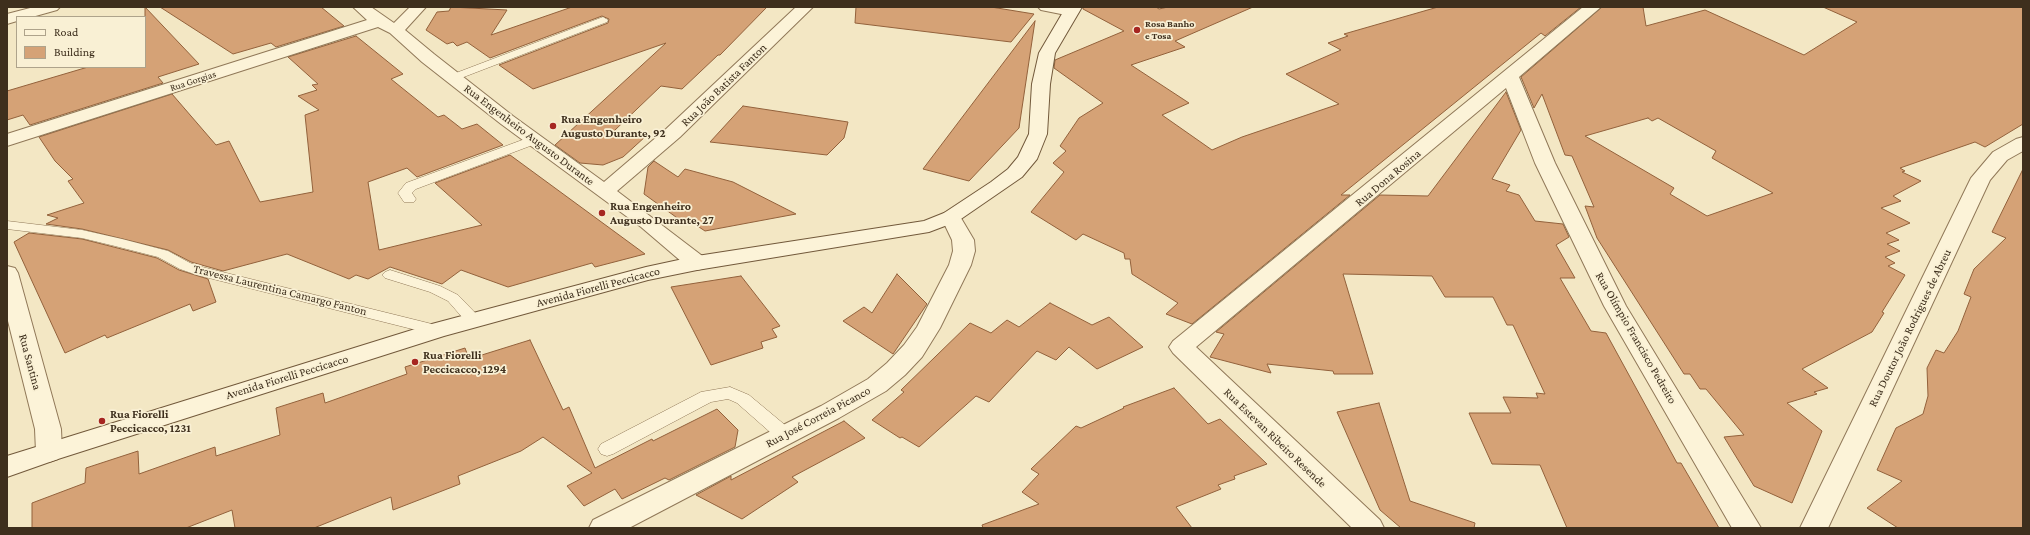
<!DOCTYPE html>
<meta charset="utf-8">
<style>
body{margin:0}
#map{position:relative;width:2030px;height:535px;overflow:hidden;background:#f3e7c4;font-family:"Crimson Pro",serif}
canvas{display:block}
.frame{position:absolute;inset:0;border:8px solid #3e2f1d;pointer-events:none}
.legend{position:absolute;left:16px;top:16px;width:130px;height:52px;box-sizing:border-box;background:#f9f0d4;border:1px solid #aea38b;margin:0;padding:5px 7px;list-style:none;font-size:12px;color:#3e2f1d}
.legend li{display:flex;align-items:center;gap:8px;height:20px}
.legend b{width:20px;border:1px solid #aea38b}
</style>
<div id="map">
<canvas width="2030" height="535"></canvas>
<div class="frame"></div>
<ul class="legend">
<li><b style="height:5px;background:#fcf3d8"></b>Road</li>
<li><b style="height:11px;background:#d5a276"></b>Building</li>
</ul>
</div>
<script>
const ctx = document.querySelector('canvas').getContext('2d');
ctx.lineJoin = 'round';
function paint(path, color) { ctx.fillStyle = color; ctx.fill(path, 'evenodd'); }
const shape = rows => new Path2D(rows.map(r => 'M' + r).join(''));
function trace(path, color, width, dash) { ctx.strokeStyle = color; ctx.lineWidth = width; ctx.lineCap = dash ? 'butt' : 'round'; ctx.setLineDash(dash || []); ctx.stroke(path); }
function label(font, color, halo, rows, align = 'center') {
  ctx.font = font + ' "Crimson Pro",serif'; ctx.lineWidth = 3.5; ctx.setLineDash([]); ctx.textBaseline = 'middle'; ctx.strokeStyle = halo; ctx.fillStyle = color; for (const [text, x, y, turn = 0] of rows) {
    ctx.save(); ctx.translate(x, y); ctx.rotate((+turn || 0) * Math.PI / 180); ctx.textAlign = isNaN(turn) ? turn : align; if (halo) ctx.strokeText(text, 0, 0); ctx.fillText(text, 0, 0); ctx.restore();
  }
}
const building = shape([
 [145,7,199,64,158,77,163,83,30,125,23,115,7,120,7,91,88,67,145,67,145,7],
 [160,7,321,7,344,26,276,47,271,43,233,54,160,7],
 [451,7,507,10,491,35,572,7,767,7,720,55,718,55,682,89,661,86,614,131,646,136,623,157,603,165,580,163,555,145,666,43,533,89,499,65,608,23,609,19,602,16,490,58,467,42,457,46,453,42,447,44,426,30,437,12,449,11,451,7],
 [856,7,991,7,1034,14,1011,42,855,23,856,7],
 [1083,7,1156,7,1159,9,1168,7,1253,7,1175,41,1185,47,1131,65,1189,103,1162,115,1212,150,1242,137,1339,104,1286,74,1341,50,1328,43,1348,36,1344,34,1438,7,1581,7,1545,36,1541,33,1341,195,1350,195,1192,324,1166,314,1178,303,1132,274,1130,259,1125,259,1124,253,1083,234,1076,240,1031,212,1064,172,1053,163,1066,151,1060,146,1079,118,1103,103,1054,68,1055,60,1124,31,1083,9,1083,7],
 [1602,7,1643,7,1646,26,1705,10,1804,55,1857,22,1823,7,2023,7,2023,124,1985,147,1975,142,1900,168,1905,171,1902,172,1921,181,1893,196,1901,201,1881,208,1910,223,1886,233,1899,240,1887,244,1900,251,1885,257,1895,263,1888,266,1905,275,1882,312,1884,313,1872,332,1802,369,1828,388,1814,392,1817,394,1787,403,1822,431,1792,503,1754,486,1724,437,1744,435,1706,389,1700,389,1690,374,1684,374,1597,238,1585,206,1594,207,1572,156,1565,155,1542,94,1534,108,1521,77,1602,7],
 [1648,118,1652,121,1658,118,1716,151,1712,158,1773,193,1707,216,1670,194,1674,188,1585,136,1648,118],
 [1035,21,1019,128,969,181,923,169,1035,21],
 [356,36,403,74,391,79,438,117,444,115,462,129,477,124,503,145,417,177,407,168,368,182,379,250,482,225,435,183,510,155,645,254,595,267,592,263,508,287,461,270,442,284,390,267,368,279,356,275,349,279,287,254,223,271,191,262,168,250,82,229,46,224,58,218,47,215,84,203,68,181,73,179,55,161,39,137,172,94,216,145,229,141,260,202,313,192,305,115,319,110,298,96,317,90,312,85,318,84,288,57,356,36],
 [1506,92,1521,130,1492,179,1510,185,1506,191,1519,195,1535,221,1563,224,1569,237,1556,245,1575,278,1560,278,1591,331,1606,333,1677,463,1681,463,1719,528,1567,528,1540,465,1492,464,1469,413,1511,413,1503,397,1538,398,1536,393,1545,394,1513,325,1507,325,1493,297,1445,297,1432,276,1343,274,1373,374,1334,374,1333,371,1267,364,1271,373,1210,357,1224,334,1216,332,1380,195,1428,196,1506,92],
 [743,106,848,122,844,138,827,155,710,142,743,106],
 [654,161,678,177,685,169,733,182,796,214,705,231,690,221,687,225,644,194,648,167,654,161],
 [2023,169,2023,528,1898,528,1867,508,1902,481,1877,470,1896,428,1923,414,1928,396,1927,368,1936,350,1944,353,1958,331,1971,297,1964,294,1974,269,2006,238,1992,232,2023,169],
 [29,233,82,239,157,258,179,270,208,279,216,302,193,311,190,304,107,338,105,335,65,353,14,242,29,233],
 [897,274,927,304,893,354,843,321,864,307,872,313,897,274],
 [741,276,780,326,772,329,777,337,761,342,763,348,711,365,671,287,741,276],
 [1050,303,1092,325,1109,317,1143,347,1097,369,1069,347,1056,360,1037,351,989,402,976,396,919,447,902,437,900,438,872,420,904,392,901,390,970,323,991,333,1007,320,1019,327,1050,303],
 [530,340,563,410,569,407,595,468,652,439,653,441,717,409,738,430,735,447,669,480,665,478,622,499,615,489,584,506,567,486,592,473,543,437,521,451,458,476,460,484,393,510,391,497,314,528,235,528,232,510,186,528,32,528,32,503,85,483,86,468,138,451,139,474,215,447,216,456,280,435,276,408,323,393,325,403,407,374,405,367,465,348,469,359,530,340],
 [1174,388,1208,424,1220,419,1267,464,1234,476,1235,479,1218,485,1221,489,1176,507,1192,528,983,528,982,525,1039,504,1022,492,1039,474,1031,469,1076,426,1081,428,1124,408,1123,407,1174,388],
 [1379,403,1410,501,1475,523,1474,528,1401,528,1380,510,1337,412,1379,403],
 [844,421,865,438,792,477,798,482,742,519,696,495,731,476,731,480,844,421]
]);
paint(building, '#d5a276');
trace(building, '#92613b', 1);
const service = shape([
 [603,17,608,20,607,22,456,80,448,80,446,78,448,76,603,17],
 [533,136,538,137,539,140,538,143,416,189,412,193,416,199,414,202,404,202,398,193,406,183,533,136],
 [7,221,82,230,122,239,168,251,190,263,202,267,436,325,442,326,444,330,442,334,436,335,197,275,180,269,158,257,115,246,82,238,7,229,7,221],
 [390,270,440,286,458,295,482,320,480,324,474,325,468,324,448,301,430,292,385,278,382,275,385,272,390,270],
 [730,387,749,395,791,430,794,435,791,440,785,442,779,440,737,403,728,399,711,402,613,454,607,456,601,454,598,449,601,444,701,392,730,387]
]);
const minor = shape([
 [34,7,60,7,57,10,32,17,17,17,17,21,7,24,7,14,34,7],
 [353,7,371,7,394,23,410,7,426,7,405,30,434,54,513,116,604,182,666,129,796,7,813,7,680,137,617,191,705,258,708,263,705,268,697,270,689,268,641,227,501,124,422,62,390,33,378,27,7,146,7,134,367,20,353,7],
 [1038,7,1074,7,1079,11,1077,14,1071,16,1041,10,1038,7],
 [1583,7,1601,7,1519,77,1555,163,1626,306,1761,528,1732,528,1604,306,1535,163,1506,88,1196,347,1380,520,1384,528,1352,528,1173,353,1169,347,1173,341,1583,7],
 [2023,137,2023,151,2007,160,1990,180,1828,528,1800,528,1971,178,1993,152,2016,139,2023,137],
 [951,211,958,213,974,240,975,251,971,265,940,328,922,357,905,375,886,391,839,418,629,528,589,528,593,520,821,406,868,379,887,363,904,345,917,327,949,265,953,251,952,240,941,217,944,213,951,211],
 [7,266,15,268,18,273,61,429,62,452,58,459,49,462,40,459,36,452,35,429,7,317,7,266]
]);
const secondary = shape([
 [1066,7,1082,7,1055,53,1050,84,1047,134,1037,159,1022,177,958,221,929,232,697,270,648,280,444,336,58,459,7,477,7,456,428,325,646,267,697,256,924,221,944,213,991,182,1008,169,1018,157,1029,134,1032,84,1039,53,1066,7]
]);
trace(service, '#907858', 1);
trace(minor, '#907858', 2);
trace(secondary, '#72593b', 2);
paint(service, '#fcf3d8');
paint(minor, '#fcf3d8');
paint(secondary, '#fcf3d8');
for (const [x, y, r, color] of [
 [1137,30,4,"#a62621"],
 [553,126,4,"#a62621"],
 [602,213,4,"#a62621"],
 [415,362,4,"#a62621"],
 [102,421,4,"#a62621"]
]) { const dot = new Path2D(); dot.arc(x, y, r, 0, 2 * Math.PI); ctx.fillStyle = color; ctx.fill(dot); trace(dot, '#f9f0d4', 1.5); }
label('bold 10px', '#3e2f1d', '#f9f0d4', [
 ["Rosa Banho",1145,24],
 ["e Tosa",1145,36]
], 'left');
label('10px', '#3e2f1d', '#f9f0d4', [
 ["Rua Gorgias",193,81,-18]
]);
label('12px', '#3e2f1d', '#f9f0d4', [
 ["Rua João Batista Fanton",724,85,-44],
 ["Rua Engenheiro Augusto Durante",529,135,37],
 ["Rua Dona Rosina",1388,178,-40],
 ["Avenida Fiorelli Peccicacco",598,287,-15],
 ["Travessa Laurentina Camargo Fanton",280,290,14],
 ["Rua Doutor João Rodrigues de Abreu",1910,328,-64],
 ["Rua Olímpio Francisco Pedreiro",1636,338,60],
 ["Rua Santina",30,362,75],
 ["Avenida Fiorelli Peccicacco",287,377,-17],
 ["Rua José Correia Picanco",818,417,-28],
 ["Rua Estevan Ribeiro Resende",1275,438,44]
]);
label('bold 12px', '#3e2f1d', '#f9f0d4', [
 ["Rua Engenheiro",561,119],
 ["Augusto Durante, 92",561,133],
 ["Rua Engenheiro",610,206],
 ["Augusto Durante, 27",610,220],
 ["Rua Fiorelli",423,355],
 ["Peccicacco, 1294",423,369],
 ["Rua Fiorelli",110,414],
 ["Peccicacco, 1231",110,428]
], 'left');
</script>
